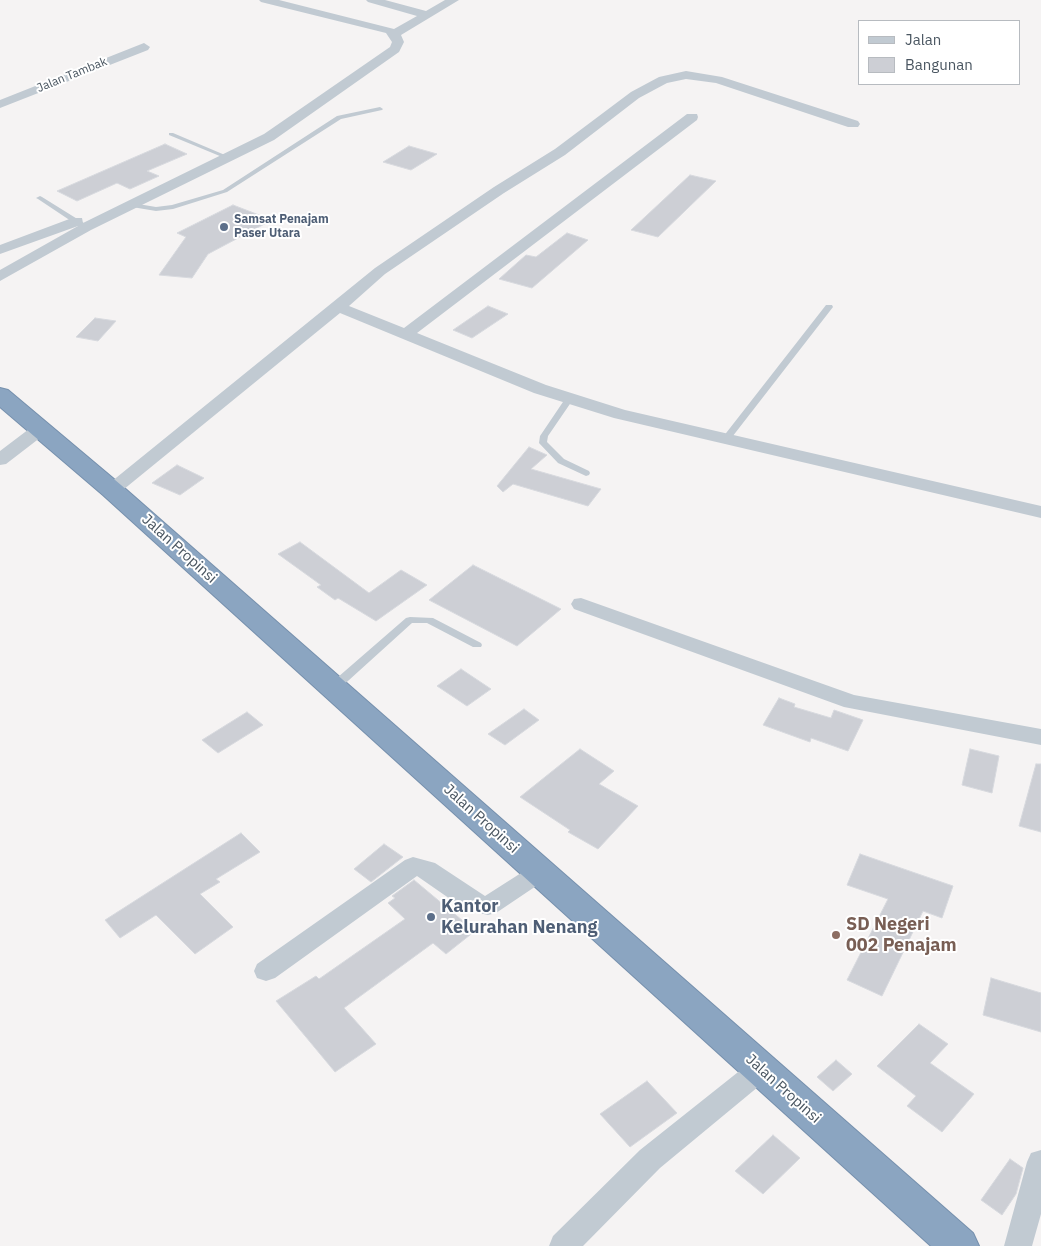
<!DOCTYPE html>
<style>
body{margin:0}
#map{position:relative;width:1041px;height:1246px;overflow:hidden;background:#f5f3f3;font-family:"IBM Plex Sans",sans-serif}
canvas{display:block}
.legend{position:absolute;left:858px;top:20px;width:162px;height:65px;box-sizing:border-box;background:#fff;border:1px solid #b7bbc0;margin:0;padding:6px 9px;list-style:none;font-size:15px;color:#4a5661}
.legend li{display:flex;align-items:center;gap:10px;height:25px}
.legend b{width:25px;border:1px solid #b7bbc0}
</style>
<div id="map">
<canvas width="1041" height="1246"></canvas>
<ul class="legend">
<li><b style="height:6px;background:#c1cad2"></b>Jalan</li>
<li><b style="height:14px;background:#cdcfd5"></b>Bangunan</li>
</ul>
</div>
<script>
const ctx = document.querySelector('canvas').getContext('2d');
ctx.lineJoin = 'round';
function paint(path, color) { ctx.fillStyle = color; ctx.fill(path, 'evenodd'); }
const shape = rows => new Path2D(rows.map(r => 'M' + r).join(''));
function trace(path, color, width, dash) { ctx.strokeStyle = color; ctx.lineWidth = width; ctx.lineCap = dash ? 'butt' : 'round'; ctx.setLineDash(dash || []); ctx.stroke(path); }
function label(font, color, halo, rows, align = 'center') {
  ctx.font = font + ' "IBM Plex Sans",sans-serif'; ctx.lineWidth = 4; ctx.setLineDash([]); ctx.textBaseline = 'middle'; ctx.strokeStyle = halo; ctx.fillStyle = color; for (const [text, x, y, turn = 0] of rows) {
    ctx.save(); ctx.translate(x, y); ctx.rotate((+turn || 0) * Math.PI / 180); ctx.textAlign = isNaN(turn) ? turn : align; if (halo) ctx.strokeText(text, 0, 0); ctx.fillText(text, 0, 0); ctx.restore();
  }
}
const building = shape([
 [165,144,187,154,147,171,159,176,130,189,117,183,77,201,57,191,165,144],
 [409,146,437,154,411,170,383,162,409,146],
 [690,175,716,181,658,237,631,230,690,175],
 [233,205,272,220,208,254,192,278,159,275,186,237,177,233,233,205],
 [567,233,588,240,532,288,499,279,526,255,536,257,567,233],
 [488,306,508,314,472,338,453,330,488,306],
 [95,318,116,321,98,341,76,337,95,318],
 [529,447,547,455,531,469,601,489,588,506,513,484,503,492,497,486,529,447],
 [177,465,204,478,180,495,152,483,177,465],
 [300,542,369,593,401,570,427,585,376,621,338,598,335,600,317,587,321,585,278,554,300,542],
 [473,565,561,609,517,646,429,600,473,565],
 [461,669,491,689,467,706,437,686,461,669],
 [779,698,795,704,794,707,831,718,834,710,863,720,848,751,811,738,810,742,763,725,779,698],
 [524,709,539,720,505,745,488,734,524,709],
 [247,712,263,725,218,753,202,740,247,712],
 [580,749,614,771,599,784,638,806,598,849,568,832,570,830,520,797,580,749],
 [970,749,999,756,992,793,962,785,970,749],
 [1036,764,1041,764,1041,832,1019,826,1036,764],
 [241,833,260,852,216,879,220,882,200,894,233,927,195,954,156,915,120,938,105,920,241,833],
 [384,844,403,857,371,882,354,869,384,844],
 [860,854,953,886,942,918,923,911,882,996,847,980,888,899,847,885,860,854],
 [414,880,475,931,446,954,433,943,344,1008,376,1044,335,1072,276,1001,316,976,319,979,405,919,388,903,395,898,392,896,414,880],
 [991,978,1041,993,1041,1032,983,1015,991,978],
 [919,1024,948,1044,930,1063,974,1094,942,1132,907,1106,916,1096,877,1066,919,1024],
 [836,1060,852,1074,833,1091,817,1077,836,1060],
 [647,1081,677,1113,630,1147,600,1114,647,1081],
 [773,1135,800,1158,763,1194,735,1171,773,1135],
 [1010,1159,1023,1168,1016,1194,1002,1215,981,1200,1010,1159]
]);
paint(building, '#cdcfd5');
trace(building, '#d7d9de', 1);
const highway = shape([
 [0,388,8,390,121,485,973,1233,979,1246,931,1246,103,495,0,407,0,388]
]);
trace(highway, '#7690ad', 2);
paint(shape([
 [380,107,383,109,382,110,341,119,227,192,173,209,156,211,132,207,128,205,132,203,156,207,172,205,223,190,337,116,380,107],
 [169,133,173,133,232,158,227,159,169,135,169,133],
 [40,196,42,197,87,225,80,227,38,199,36,198,40,196],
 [826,305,832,305,833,307,729,441,723,441,722,439,723,437,826,305],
 [570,395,574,398,548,436,547,442,564,459,589,471,590,473,589,475,586,476,558,463,539,443,540,436,567,396,570,395],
 [410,617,433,618,481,643,482,645,481,647,473,647,427,623,412,623,338,690,330,690,329,687,330,684,406,618,410,617]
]), '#c1cad2');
paint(shape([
 [259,0,279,0,394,29,417,16,368,2,366,0,385,0,426,11,445,0,459,0,401,35,404,42,399,52,274,140,91,230,0,281,0,270,78,226,0,254,0,245,72,218,82,218,83,223,264,134,390,47,392,42,386,33,261,2,259,0],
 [144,43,150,47,148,50,0,108,0,100,144,43],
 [686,71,722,77,858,121,860,124,858,127,848,127,716,83,686,79,667,83,639,98,565,155,504,193,385,274,349,306,404,328,687,114,697,114,698,117,697,120,417,333,546,385,625,410,1041,506,1041,518,614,418,534,393,340,313,118,494,106,494,103,490,106,486,375,268,494,187,555,149,631,92,659,77,686,71],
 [39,425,45,426,48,430,45,434,6,464,0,465,0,451,33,426,39,425],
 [581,598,854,695,1041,729,1041,745,844,707,574,609,571,604,574,599,581,598],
 [413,857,435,863,485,896,532,866,540,863,548,866,552,872,548,878,496,913,488,915,466,910,417,876,275,978,266,981,257,978,254,971,257,964,405,860,413,857],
 [761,1058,770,1061,774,1069,770,1077,660,1168,583,1246,549,1246,553,1236,640,1150,752,1061,761,1058],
 [1041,1150,1041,1214,1032,1246,1004,1246,1027,1162,1031,1153,1041,1150]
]), '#c1cad2');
paint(highway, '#8ba5c1');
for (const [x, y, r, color] of [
 [224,227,5,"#5c6f8a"],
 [431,917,5,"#5c6f8a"],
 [836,935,5,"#8d6e63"]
]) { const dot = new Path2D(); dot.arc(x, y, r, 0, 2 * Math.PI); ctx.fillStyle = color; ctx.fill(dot); trace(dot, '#fff', 2); }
label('12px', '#4a5661', '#fff', [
 ["Jalan Tambak",72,75,-22]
]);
label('bold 12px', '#4e5e75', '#fff', [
 ["Samsat Penajam",234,220],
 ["Paser Utara",234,234]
], 'left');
label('15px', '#4a5661', '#fff', [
 ["Jalan Propinsi",179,549,42],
 ["Jalan Propinsi",481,819,42],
 ["Jalan Propinsi",783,1089,42]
]);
label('bold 18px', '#4e5e75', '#fff', [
 ["Kantor",441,907],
 ["Kelurahan Nenang",441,928]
], 'left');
label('bold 18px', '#785e54', '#fff', [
 ["SD Negeri",846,925],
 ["002 Penajam",846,946]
], 'left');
</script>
